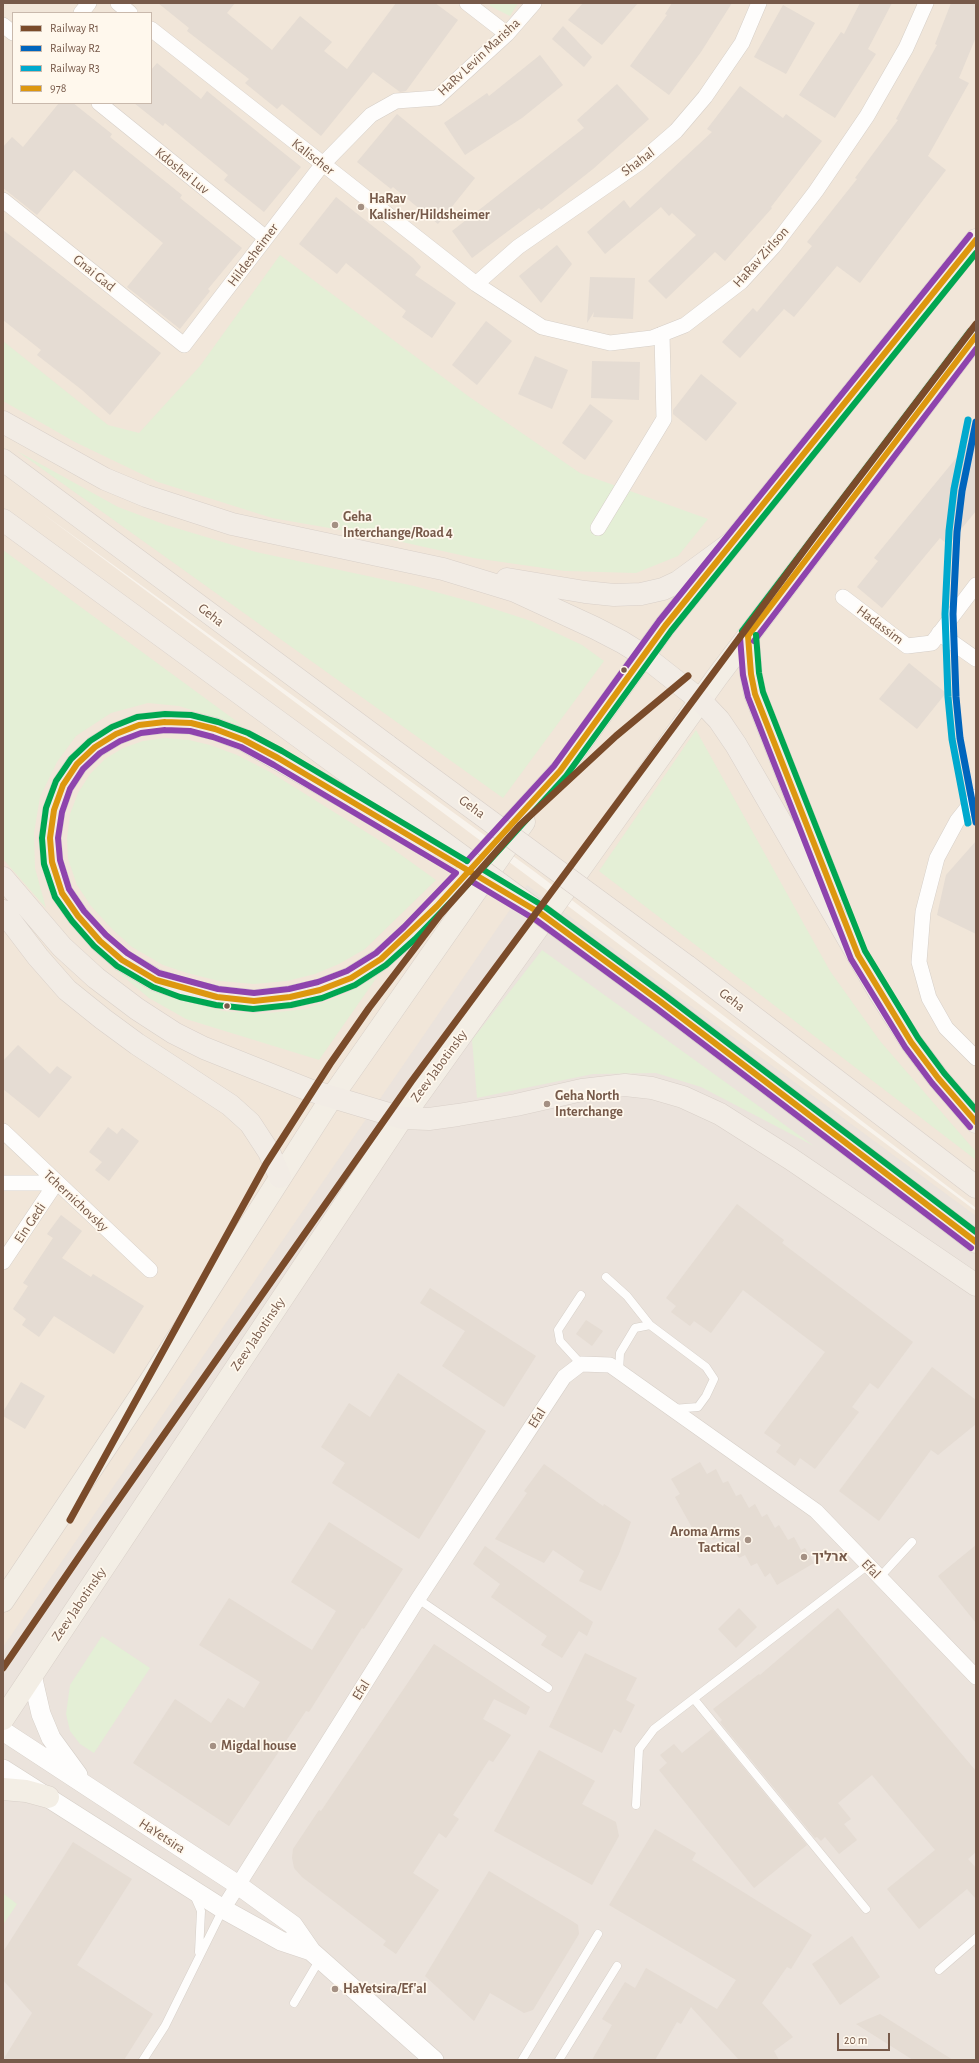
<!DOCTYPE html>
<meta charset="utf-8">
<style>
body{margin:0}
#map{position:relative;width:979px;height:2063px;overflow:hidden;background:#f8f3ec;font-family:"Alegreya Sans",sans-serif}
canvas{display:block}
.frame{position:absolute;inset:0;border:4px solid #775a4a;pointer-events:none}
.legend{position:absolute;left:12px;top:12px;width:140px;height:92px;box-sizing:border-box;background:#fff8ed;border:1px solid #c9b9ac;margin:0;padding:5px 7px;list-style:none;font-size:12px;color:#775a4a}
.legend li{display:flex;align-items:center;gap:8px;height:20px}
.legend b{width:20px;border:1px solid #c9b9ac}
.scale{position:absolute;left:837px;top:2033px;width:53px;height:18px;box-sizing:border-box;border:2px solid #775a4a;border-top:0;padding-left:5px;font-size:12px;line-height:14px;white-space:nowrap;color:#775a4a;-webkit-text-stroke:3px #fff8ed;paint-order:stroke}
</style>
<div id="map">
<canvas width="979" height="2063"></canvas>
<div class="frame"></div>
<ul class="legend">
<li><b style="height:5px;background:#7a4b2a"></b>Railway R1</li>
<li><b style="height:5px;background:#0065bd"></b>Railway R2</li>
<li><b style="height:5px;background:#00a9ce"></b>Railway R3</li>
<li><b style="height:5px;background:#dd970f"></b>978</li>
</ul>
<div class="scale">20 m</div>
</div>
<script>
const ctx = document.querySelector('canvas').getContext('2d');
ctx.lineJoin = 'round';
function paint(path, color) { ctx.fillStyle = color; ctx.fill(path, 'evenodd'); }
const shape = rows => new Path2D(rows.map(r => 'M' + r).join(''));
function trace(path, color, width, dash) { ctx.strokeStyle = color; ctx.lineWidth = width; ctx.lineCap = dash ? 'butt' : 'round'; ctx.setLineDash(dash || []); ctx.stroke(path); }
function label(font, color, halo, rows, align = 'center') {
  ctx.font = font + ' "Alegreya Sans",Heebo,sans-serif'; ctx.lineWidth = 3.5; ctx.setLineDash([]); ctx.textBaseline = 'middle'; ctx.strokeStyle = halo; ctx.fillStyle = color; for (const [text, x, y, turn = 0] of rows) {
    ctx.save(); ctx.translate(x, y); ctx.rotate((+turn || 0) * Math.PI / 180); ctx.textAlign = isNaN(turn) ? turn : align; if (halo) ctx.strokeText(text, 0, 0); ctx.fillText(text, 0, 0); ctx.restore();
  }
}
paint(shape([
 [3,3,976,3,976,1208,535,872,42,513,976,1211,976,2060,3,2060],
 [13,13,151,13,151,103,13,103]
]), '#f1e6d9');
paint(shape([
 [527,885,976,1216,976,2060,3,2060,3,1647]
]), '#ebe3dc');
paint(shape([
 [490,3,518,3,510,16,490,6],
 [280,255,468,396,580,473,708,519,678,556,636,573,565,571,474,558,375,536,272,518,158,482,75,442,3,401,3,341,108,425,139,433,200,366],
 [17,451,118,507,166,525,256,552,414,586,476,603,531,621,582,645,604,661,503,798],
 [3,550,243,726,179,706,148,703,111,713,76,736,57,762,40,797,34,833,35,868,46,908,3,859],
 [696,730,830,971,880,1041,976,1152,976,1160,599,871],
 [165,738,189,740,210,745,237,755,270,772,390,847,436,880,365,949,339,964,315,974,287,981,254,984,219,981,187,973,163,965,132,947,112,929,91,906,77,885,68,859,67,838,70,814,78,793,90,774,105,759,123,748,143,741],
 [542,950,814,1146,701,1087,656,1073,593,1074,477,1098,472,1040],
 [384,967,319,1060,186,1019,149,998,113,968,177,998,223,1011,259,1014,306,1009,346,994],
 [102,1636,150,1668,94,1753,80,1744,70,1731,66,1714,70,1685],
 [4,1894,17,1904,3,1925,3,1895]
]), '#e4efd6');
paint(shape([
 [158,3,235,3,227,13,272,50,300,16,332,42,324,51,347,69,396,3,435,3,458,20,406,91,400,92,373,72,321,136,282,104,277,109,245,83,249,79,187,31,189,28],
 [583,3,638,3,602,45,568,20],
 [672,3,732,3,701,52,669,95,630,66,667,15,665,14],
 [860,3,892,3,868,49,876,54,835,118,799,95,841,32,844,34],
 [951,3,976,3,976,37,959,78,969,83,928,156,946,170,860,283,837,266,794,317,784,309,740,358,722,342,753,308,757,312,812,246,807,242,857,179,855,178,898,120,896,119,937,45,935,44],
 [783,5,815,23,786,74,754,57],
 [563,26,592,57,584,67,552,39],
 [540,55,563,85,522,118,465,155,444,123,487,93,489,96],
 [157,63,201,99,207,91,301,167,264,212,224,180,228,175,165,123,163,126,134,103,151,103,151,70],
 [617,84,649,119,593,169,541,210,539,208,472,258,452,231,584,128,577,120],
 [740,86,783,118,786,114,822,141,771,207,772,208,725,261,715,252,666,299,648,281,696,235,672,213,669,216,661,207,605,254,587,232,624,200,630,208,712,132,707,129],
 [59,103,73,103,112,134,110,137,182,195,180,198,242,248,208,289,210,291,180,329,127,287,163,243,74,170,37,215,3,188,3,147,12,137,23,147],
 [397,114,475,178,438,224,393,187,391,189,357,162],
 [336,197,413,258,421,267,415,275,456,303,432,338,402,317,406,311,346,263,337,274,299,244],
 [3,230,161,353,110,415,82,390,37,355,41,350,3,320],
 [557,245,572,264,541,303,519,276],
 [590,277,635,278,633,319,593,317,594,312,587,323],
 [486,321,512,341,477,385,452,365],
 [535,356,568,370,552,409,518,394],
 [592,361,640,362,639,400,591,398],
 [701,374,737,403,706,441,673,414,673,410],
 [590,404,613,421,585,460,562,443],
 [976,434,976,511,948,545,940,538,882,608,857,587,878,561,874,558],
 [909,663,946,693,917,729,879,699],
 [976,841,976,934,937,915,946,875],
 [18,1045,50,1074,57,1066,72,1077,39,1118,3,1089,3,1061],
 [108,1127,117,1134,122,1128,139,1141,109,1181,95,1170,102,1162,89,1152],
 [737,1204,784,1240,782,1243,913,1342,878,1389,870,1383,852,1407,859,1412,815,1469,800,1458,795,1466,776,1452,781,1445,764,1433,825,1352,743,1290,711,1333,694,1321,690,1326,671,1312,676,1306,666,1298],
 [61,1215,82,1231,62,1258,91,1277,93,1274,144,1306,114,1354,54,1316,39,1337,22,1325,26,1319,13,1309,28,1286,23,1283,53,1238,47,1234],
 [430,1288,536,1356,504,1407,442,1366,465,1331,420,1303],
 [586,1320,603,1331,592,1346,576,1334],
 [932,1367,976,1400,976,1424,938,1455,931,1450,879,1521,839,1491],
 [398,1373,486,1431,419,1539,332,1483,345,1463,321,1447,349,1403,370,1417],
 [21,1382,45,1396,25,1429,3,1416,3,1412],
 [700,1462,707,1474,716,1469,723,1483,728,1481,736,1496,741,1494,749,1508,755,1504,762,1517,767,1514,775,1528,779,1525,788,1540,794,1537,801,1550,805,1548,814,1563,777,1585,770,1573,765,1577,757,1563,751,1566,745,1555,739,1558,732,1547,726,1550,718,1537,713,1540,706,1527,695,1533,675,1497,680,1494,671,1479],
 [544,1464,603,1506,604,1504,631,1522,619,1554,601,1591,579,1581,584,1571,553,1550,544,1563,495,1539,527,1493,524,1491],
 [329,1522,403,1569,364,1629,362,1628,309,1712,306,1711,229,1826,133,1763,175,1699,211,1723,228,1698,244,1708,260,1682,199,1645,229,1598,312,1650,336,1611,291,1582],
 [976,1545,976,1623,938,1576],
 [485,1546,593,1622,587,1636,579,1631,562,1658,541,1645,547,1636,491,1597,500,1584,473,1564],
 [739,1608,757,1627,736,1648,718,1629],
 [838,1608,976,1771,976,1852,968,1859,976,1868,976,1899,967,1889,919,1929,887,1889,935,1850,872,1775,838,1803,851,1819,844,1824,857,1840,839,1854,825,1837,821,1841,817,1837,815,1838,720,1722,722,1720,713,1709,759,1674,760,1675],
 [434,1644,530,1707,526,1715,494,1699,483,1719,511,1735,493,1762,489,1760,453,1815,459,1819,446,1838,439,1833,413,1873,439,1890,396,1954,383,1945,386,1941,302,1877,294,1868,292,1858,293,1849,319,1810,321,1811],
 [585,1653,637,1678,626,1700,635,1705,621,1733,614,1729,602,1753,549,1727],
 [712,1729,807,1845,754,1888,659,1770,667,1763,660,1755,674,1744,682,1753],
 [539,1750,595,1781,582,1804,616,1822,619,1836,592,1885,494,1831],
 [655,1829,696,1853,692,1860,812,1935,791,1969,787,1967,762,2003,793,2037,774,2051,779,2060,739,2060,691,2007,681,2024,677,2022,655,2060,592,2060,612,2025,602,2019,625,1982,635,1988,646,1968,717,2009,736,1980,609,1905],
 [73,1842,132,1879,77,1965,153,2014,124,2060,3,2060,32,2013,3,1980,3,1952],
 [489,1871,572,1921,578,1925,579,1934,533,2010,524,2013,490,1993,474,2021,425,1976],
 [852,1936,880,1977,840,2005,812,1964],
 [880,2014,953,2060,913,2060,856,2024]
]), '#e5dcd3');
const service = shape([
 [606,1277,627,1296,650,1325],
 [581,1364,560,1341,558,1330,581,1295],
 [619,1371,620,1353,635,1328,650,1325,706,1367,714,1379,706,1396,698,1407,673,1409],
 [880,1577,912,1542],
 [418,1599,548,1688],
 [694,1699,866,1909],
 [636,1805,639,1749,654,1729,868,1565],
 [194,1895,201,1911,199,1952],
 [939,1970,976,1938],
 [294,2003,320,1959],
 [143,2060,165,2026,223,1909],
 [522,2060,598,1934],
 [559,2060,617,1966]
]);
const minor = shape([
 [118,3,130,13],
 [467,3,507,34],
 [81,13,89,3],
 [3,25,13,33],
 [151,29,476,284,542,327,610,343,652,338,685,325,741,282,774,246,816,191,867,116,906,48,926,3],
 [99,103,266,238],
 [3,200,184,345,322,165,371,115,396,101,437,98,507,34,534,3],
 [476,284,518,247,639,163,676,131,705,97,742,43,759,3],
 [598,528,664,419,662,334],
 [843,597,907,646,932,643,976,585],
 [939,633,976,659],
 [976,797,957,821,937,858,923,912,919,962,929,998,946,1028,976,1058],
 [3,1131,150,1270],
 [3,1183,56,1183],
 [3,1262,56,1183],
 [223,1909,418,1599,564,1377,581,1364,610,1365,816,1511,976,1677]
]);
const tertiary = shape([
 [32,1675,41,1714,51,1738,78,1775],
 [3,1731,238,1885,293,1925,311,1951,434,2060],
 [3,1769,223,1909,281,1941,311,1951]
]);
const primary = shape([
 [550,786,665,626,976,240],
 [3,1601,151,1380,332,1097,524,822],
 [3,1719,402,1118,717,677,976,336],
 [3,1789,26,1791,48,1797]
]);
const trunk = shape([
 [3,422,105,479,146,496,232,524,443,569,515,591,595,628,622,642,643,655,700,700,719,720,736,745,879,992,911,1042,938,1078,976,1122],
 [3,460,388,746],
 [3,520,361,782],
 [507,579,585,592,614,595,641,594,663,589,678,582,730,544],
 [748,636,751,674,755,694,833,892],
 [346,798,244,740,215,729,191,723,165,722,139,725,116,734,95,747,77,764,63,785,54,810,50,838,52,862,62,893,78,916,100,941,122,960,156,980,183,989,217,997,254,1001,290,997,320,990,351,978,381,959,410,933,437,906,560,771],
 [3,878,62,947,96,978,137,1009,174,1033,204,1048,309,1090,402,1118,429,1119,458,1115,516,1105,582,1090,625,1085,652,1088,683,1097,720,1114,791,1159,976,1285],
 [3,911,38,957,67,990,103,1019,137,1044,230,1105,250,1123,269,1152,280,1177],
 [687,966,976,1187],
 [661,1002,976,1242]
]);
trace(service, '#d6cfc8', 9);
trace(minor, '#d6cfc8', 16);
trace(tertiary, '#d6cfc8', 20);
trace(primary, '#d9d0c9', 23);
trace(trunk, '#d9d0c9', 23);
trace(service, '#fefdfc', 8);
trace(minor, '#fefdfc', 15);
trace(tertiary, '#fefdfc', 19);
trace(primary, '#f3eee5', 22);
trace(trunk, '#f2ece5', 22);
const trunkBridge = shape([
 [388,746,687,966],
 [361,782,661,1002],
 [346,798,427,846]
]);
trace(trunkBridge, '#d9d0c9', 23, []);
trace(trunkBridge, '#f2ece5', 22);
trace(shape([
 [748,636,751,674,755,694,858,955,911,1042,938,1078,976,1122],
 [748,636,976,336],
 [165,722,191,723,215,729,244,740,278,758,469,871,437,906,381,959,351,978,320,990,290,997,254,1001,217,997,156,980,122,960,100,941,78,916,62,893,52,862,50,838,54,810,63,785,77,764,95,747,116,734,139,725,165,722],
 [469,871,540,913,661,1002,976,1242],
 [469,871,560,771,665,626,976,240]
]), '#dd970f', 6);
trace(shape([
 [740,637,743,675,748,697,851,959,905,1047,932,1083,970,1127],
 [754,641,976,349],
 [165,730,190,731,213,737,241,747,274,765,456,873,404,927,376,953,347,971,318,982,289,989,254,993,218,989,159,973,127,953,106,935,84,911,69,889,60,860,58,838,62,812,70,789,83,769,100,753,120,741,141,733,165,730],
 [467,861,554,766,659,621,970,235],
 [471,881,536,920,656,1008,971,1248]
]), '#8e44ad', 6);
trace(shape([
 [976,253,671,631,566,776,482,869,545,907,666,996,976,1232],
 [742,631,970,331],
 [756,635,759,673,763,692,865,951,918,1038,944,1073,976,1110],
 [467,861,282,751,248,733,218,722,191,715,165,714,137,717,112,727,90,741,71,759,56,781,46,808,42,838,44,864,55,897,72,921,94,946,117,966,153,987,180,997,216,1005,253,1009,291,1005,322,998,355,985,386,965,415,939,471,881]
]), '#00a651', 6);
trace(shape([
 [70,1520,266,1164,330,1064,369,1008,440,915,520,825,616,736,688,676],
 [3,1668,107,1516,411,1082,814,537,976,324]
]), '#7a4b2a', 7);
trace(shape([
 [976,422,962,491,957,532,953,614,956,697,960,738,976,822]
]), '#0065bd', 7);
trace(shape([
 [968,823,952,739,948,697,945,614,949,531,954,489,968,420]
]), '#00a9ce', 7);
for (const [x, y, r, color] of [
 [361,207,4,"#a49083"],
 [335,525,4,"#a49083"],
 [624,670,3.5,"#775a4a"],
 [227,1006,3.5,"#775a4a"],
 [547,1104,4,"#a49083"],
 [748,1540,4,"#a49083"],
 [804,1557,4,"#a49083"],
 [213,1746,4,"#a49083"],
 [335,1989,4,"#a49083"]
]) { const dot = new Path2D(); dot.arc(x, y, r, 0, 2 * Math.PI); ctx.fillStyle = color; ctx.fill(dot); trace(dot, '#fff8ed', 1.5); }
label('14px', '#775a4a', '#fff8ed', [
 ["HaRv Levin Marisha",479,57,-43],
 ["Kalischer",313,157,38],
 ["Shahal",638,162,-37],
 ["Kdoshei Luv",182,171,39],
 ["Hildesheimer",253,255,-53],
 ["HaRav Zirlson",761,257,-48],
 ["Gnai Gad",94,273,39],
 ["Geha",211,615,37],
 ["Hadassim",880,625,37],
 ["Geha",472,807,36],
 ["Geha",732,1000,37],
 ["Zeev Jabotinsky",439,1066,-54],
 ["Tchernichovsky",76,1201,43],
 ["Ein Gedi",30,1223,-56],
 ["Zeev Jabotinsky",258,1334,-56],
 ["Efal",537,1418,-57],
 ["Efal",871,1569,46],
 ["Zeev Jabotinsky",79,1604,-56],
 ["Efal",361,1690,-58],
 ["HaYetsira",162,1836,33]
]);
label('bold 14px', '#775a4a', '#fff8ed', [
 ["HaRav",369,199],
 ["Kalisher/Hildsheimer",369,215],
 ["Geha",343,517],
 ["Interchange/Road 4",343,533],
 ["Geha North",555,1096],
 ["Interchange",555,1112],
 ["Aroma Arms",740,1532,"right"],
 ["Tactical",740,1548,"right"],
 ["ארליך",812,1557],
 ["Migdal house",221,1746],
 ["HaYetsira/Ef'al",343,1989]
], 'left');
</script>
